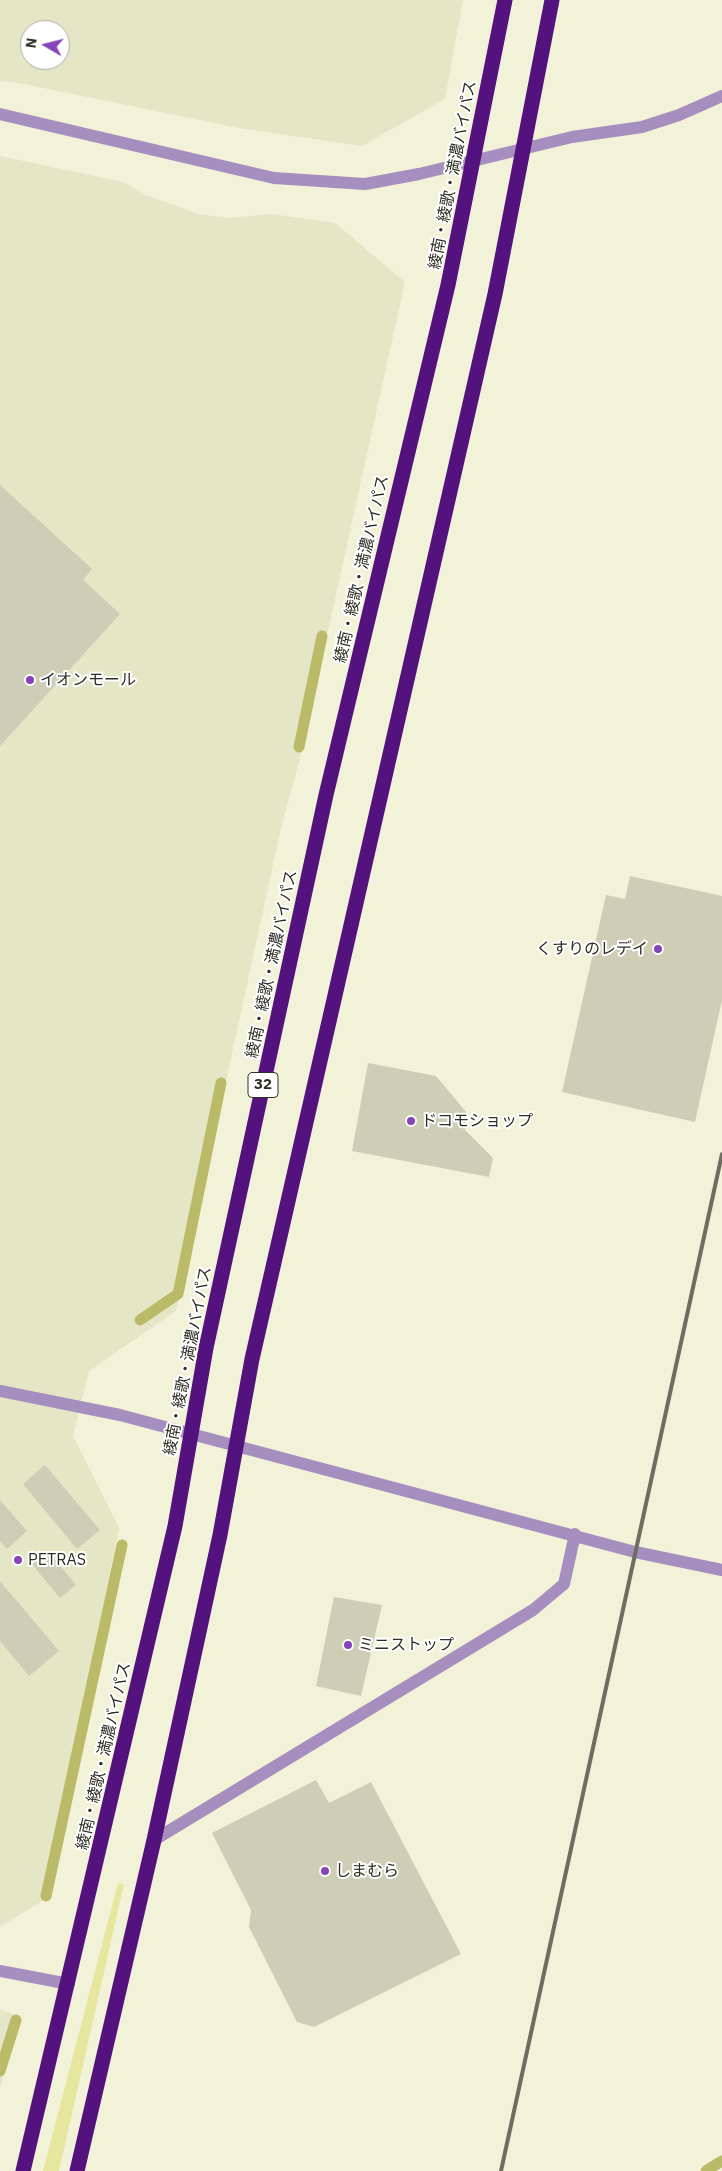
<!DOCTYPE html>
<meta charset="utf-8">
<style>
body{margin:0}
#map{position:relative;width:722px;height:2171px;overflow:hidden;background:#f1f2d8;font-family:"IBM Plex Sans",sans-serif}
canvas{display:block}
.north{position:absolute;left:20px;top:20px;width:50px;height:50px;box-sizing:border-box;background:#fff;border:1px solid #ababa7;border-radius:50%;rotate:278deg;font-size:14px;font-weight:700;line-height:20px;text-align:center;color:#2d2e24}
.north::after{content:'';display:block;margin:auto;width:18px;height:22px;background:#8544b8;clip-path:polygon(50% 0,100% 100%,50% 72%,0 100%)}
</style>
<div id="map">
<canvas width="722" height="2171"></canvas>
<div class="north">N</div>
</div>
<script>
const ctx = document.querySelector('canvas').getContext('2d');
ctx.lineJoin = 'round';
function paint(path, color) { ctx.fillStyle = color; ctx.fill(path, 'evenodd'); }
const shape = rows => new Path2D(rows.map(r => 'M' + r).join(''));
function trace(path, color, width, dash) { ctx.strokeStyle = color; ctx.lineWidth = width; ctx.lineCap = dash ? 'butt' : 'round'; ctx.setLineDash(dash || []); ctx.stroke(path); }
function label(font, color, halo, rows, align = 'center') {
  ctx.font = font + ' "IBM Plex Sans","Noto Sans JP",sans-serif'; ctx.lineWidth = 4; ctx.setLineDash([]); ctx.textBaseline = 'middle'; ctx.strokeStyle = halo; ctx.fillStyle = color; for (const [text, x, y, turn = 0] of rows) {
    ctx.save(); ctx.translate(x, y); ctx.rotate((+turn || 0) * Math.PI / 180); ctx.textAlign = isNaN(turn) ? turn : align; if (halo) ctx.strokeText(text, 0, 0); ctx.fillText(text, 0, 0); ctx.restore();
  }
}
paint(shape([
 [0,0,463,0,445,99,362,146,239,128,19,83,0,81],
 [30,30,60,30,60,60,30,60],
 [0,156,123,182,146,195,198,214,228,218,272,214,335,223,405,282,299,762,281,828,176,1311,89,1371,73,1436,119,1528,42,1901,0,1927],
 [0,2009,21,2018,0,2088]
]), '#e4e6c6');
paint(shape([
 [118,1883,124,1884,59,2171,43,2171]
]), '#e5e79e');
trace(shape([
 [299,747,322,636],
 [140,1320,178,1294,221,1083],
 [46,1896,122,1545],
 [0,2071,16,2020],
 [706,2171,722,2161]
]), '#babb69', 11);
paint(shape([
 [0,485,92,569,83,580,120,614,0,746],
 [630,876,722,896,722,1000,695,1122,562,1092,606,895,625,899],
 [368,1063,436,1076,467,1113,465,1130,493,1158,489,1177,352,1151],
 [45,1465,100,1530,77,1549,23,1484],
 [0,1500,27,1531,7,1549,0,1541],
 [47,1550,76,1585,60,1598,31,1563],
 [0,1581,59,1651,29,1676,0,1641],
 [334,1597,382,1605,361,1696,316,1686],
 [316,1780,329,1803,371,1782,461,1954,314,2027,297,2022,249,1927,251,1910,212,1833]
]), '#cdceb5');
trace(shape([
 [0,114,274,178,365,184,419,174,572,137,642,127,679,115,722,96],
 [0,1391,120,1415,635,1552,722,1570],
 [154,1840,533,1610,564,1584,575,1534],
 [0,1971,69,1984]
]), '#a68ebe', 12);
trace(shape([
 [23,2171,175,1526,206,1348,326,795,448,285,505,0],
 [77,2171,154,1840,220,1535,252,1359,495,294,552,0]
]), '#54127e', 15);
trace(shape([
 [501,2171,722,1154]
]), '#6d6e5f', 4);
for (const [x, y, r, color] of [
 [30,680,5,"#8544b8"],
 [658,949,5,"#8544b8"],
 [411,1121,5,"#8544b8"],
 [18,1560,5,"#8544b8"],
 [348,1645,5,"#8544b8"],
 [325,1871,5,"#8544b8"]
]) { const dot = new Path2D(); dot.arc(x, y, r, 0, 2 * Math.PI); ctx.fillStyle = color; ctx.fill(dot); trace(dot, '#fff', 2); }
for (const [x, y, w] of [
 [263,1085,30]
]) { const box = new Path2D(); box.roundRect(x - w / 2, y - 12.5, w, 25, 4); ctx.fillStyle = '#fff'; ctx.fill(box); trace(box, '#2d2e24', 1); }
label('bold 15px', '#2d2e24', null, [
 ["32",263,1085]
]);
label('16px', '#2d2e24', '#fff', [
 ["綾南・綾歌・満濃バイパス",453,175,-79],
 ["綾南・綾歌・満濃バイパス",362,569,-77],
 ["綾南・綾歌・満濃バイパス",272,964,-78],
 ["綾南・綾歌・満濃バイパス",188,1361,-79],
 ["綾南・綾歌・満濃バイパス",104,1756,-77]
]);
label('16px', '#2d2e24', '#fff', [
 ["イオンモール",40,680],
 ["くすりのレデイ",648,949,"right"],
 ["ドコモショップ",421,1121],
 ["PETRAS",28,1560],
 ["ミニストップ",358,1645],
 ["しまむら",335,1871]
], 'left');
</script>
